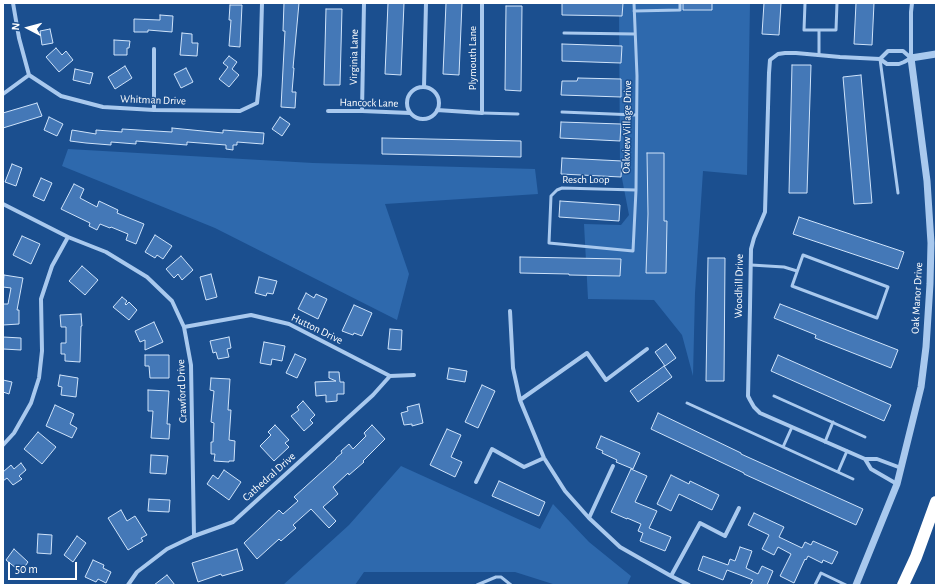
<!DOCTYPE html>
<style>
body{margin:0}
#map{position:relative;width:939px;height:588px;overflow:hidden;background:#1b4f8f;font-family:"Alegreya Sans",sans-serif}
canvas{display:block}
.frame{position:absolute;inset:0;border:4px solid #fff;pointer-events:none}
.north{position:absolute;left:8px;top:8px;width:40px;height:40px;-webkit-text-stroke:3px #1b4f8f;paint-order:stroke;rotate:276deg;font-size:11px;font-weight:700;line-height:16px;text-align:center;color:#fff}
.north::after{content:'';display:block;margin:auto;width:14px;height:18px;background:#fff;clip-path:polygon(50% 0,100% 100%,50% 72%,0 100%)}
.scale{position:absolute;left:8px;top:562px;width:69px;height:18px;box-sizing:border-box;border:2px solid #fff;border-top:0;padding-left:5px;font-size:12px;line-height:14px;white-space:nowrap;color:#fff;-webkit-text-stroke:3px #1b4f8f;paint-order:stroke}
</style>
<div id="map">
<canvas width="939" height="588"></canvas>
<div class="frame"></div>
<div class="north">N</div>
<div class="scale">50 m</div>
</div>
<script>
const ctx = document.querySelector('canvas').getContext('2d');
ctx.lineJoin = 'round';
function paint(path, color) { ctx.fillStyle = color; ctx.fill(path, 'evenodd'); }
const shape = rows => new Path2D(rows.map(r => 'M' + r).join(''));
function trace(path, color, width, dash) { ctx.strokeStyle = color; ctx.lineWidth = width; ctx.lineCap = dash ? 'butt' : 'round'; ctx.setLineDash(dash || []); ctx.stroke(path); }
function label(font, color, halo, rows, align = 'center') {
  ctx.font = font + ' "Alegreya Sans",sans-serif'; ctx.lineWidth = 3; ctx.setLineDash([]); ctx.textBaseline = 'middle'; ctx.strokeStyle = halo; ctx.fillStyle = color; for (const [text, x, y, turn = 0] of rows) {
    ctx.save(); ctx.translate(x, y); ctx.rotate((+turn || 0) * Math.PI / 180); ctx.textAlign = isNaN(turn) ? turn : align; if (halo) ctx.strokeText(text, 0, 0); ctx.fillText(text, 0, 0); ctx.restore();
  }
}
paint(shape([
 [619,3,750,3,747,175,703,171,695,293,693,376,682,335,654,300,588,299,584,224,621,225,629,215,620,168],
 [68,149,313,163,535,169,538,194,385,204,409,274,397,320,215,228,62,166],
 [401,466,540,529,553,504,589,542,631,576,627,585,556,585,515,572,364,572,355,585,283,585,349,525]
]), '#2e69ad');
const building = shape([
 [284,3,299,3,293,68,294,68,292,92,296,92,295,108,281,107,285,31,283,31,284,3],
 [388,3,404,3,401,75,385,74,388,3],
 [446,3,462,3,459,75,443,74,446,3],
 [562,3,623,3,622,16,562,15,562,3],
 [683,3,712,3,712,10,683,10,683,3],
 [764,3,781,3,779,35,762,34,764,3],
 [856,3,874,3,872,45,854,44,856,3],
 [230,5,242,5,240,47,229,46,231,20,229,20,230,5],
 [506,6,522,6,521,91,505,90,506,6],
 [326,9,342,9,340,85,324,85,326,9],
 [160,15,173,16,172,32,148,30,148,32,134,32,134,19,160,20,160,15],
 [50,29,53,43,42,45,40,31,50,29],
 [182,33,192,34,192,43,198,43,197,56,180,55,182,33],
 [114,40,130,41,129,48,127,48,127,55,114,55,114,40],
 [562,44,622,46,621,63,562,61,562,44],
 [56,48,62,55,66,51,73,60,59,72,46,57,56,48],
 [229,56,237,62,232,69,239,75,229,87,219,79,228,67,223,63,229,56],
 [792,65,811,65,807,193,789,193,792,65],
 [125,66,132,78,115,89,108,77,125,66],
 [186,68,193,82,181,88,174,74,186,68],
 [75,69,93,73,90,84,73,80,75,69],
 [861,75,872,203,854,204,843,77,861,75],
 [578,78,621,79,621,97,561,95,562,81,577,81,578,78],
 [37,103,42,116,3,128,3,113,37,103],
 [49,117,63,124,57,136,44,130,49,117],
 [280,117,290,124,282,136,272,129,280,117],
 [561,122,621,124,620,141,560,138,561,122],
 [172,128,223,133,223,130,264,133,263,144,237,142,237,145,233,145,233,150,226,149,226,145,187,142,187,145,136,141,136,144,111,142,111,145,86,143,70,141,72,130,96,134,96,130,122,132,122,129,172,132,172,128],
 [382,138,521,141,521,157,382,154,382,138],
 [647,153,664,153,664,221,667,221,666,273,646,273,648,214,647,153],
 [562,158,622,161,621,177,561,174,562,158],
 [12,164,22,168,16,186,5,182,12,164],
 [41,178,52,183,44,201,33,196,41,178],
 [74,184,84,189,80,198,97,207,99,201,118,210,117,213,144,224,136,244,126,240,128,234,111,227,110,228,100,224,97,230,89,226,90,223,61,209,74,184],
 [560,201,620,205,619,221,559,217,560,201],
 [799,217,904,252,898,269,793,234,799,217],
 [155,235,172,246,163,259,157,255,155,258,145,252,155,235],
 [22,236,40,244,31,264,13,255,22,236],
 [181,256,193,270,182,280,178,274,174,278,166,269,181,256],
 [520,257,621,259,620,276,569,275,569,274,520,273,520,257],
 [708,258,725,258,724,381,706,381,708,258],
 [82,266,98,280,85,295,69,281,82,266],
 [211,274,217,297,206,300,200,277,211,274],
 [4,275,23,278,17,310,19,310,19,324,3,325,3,304,8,304,11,288,3,287,4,275],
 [259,277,277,281,273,294,267,293,266,296,255,293,259,277],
 [306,293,314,298,316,294,327,299,318,319,298,309,306,293],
 [122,297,127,301,125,304,126,305,129,302,137,310,129,320,113,307,122,297],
 [780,304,898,350,891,368,815,338,816,335,774,318,780,304],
 [354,305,372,313,362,336,354,333,353,335,342,331,354,305],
 [81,314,82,326,81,326,80,362,65,361,65,354,61,354,61,343,66,343,66,327,61,327,60,315,81,314],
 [154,322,163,342,145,350,145,340,140,342,135,331,154,322],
 [390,329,402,330,401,350,388,349,390,329],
 [3,337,21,338,21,350,3,349,3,337],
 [229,337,231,348,227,349,229,357,218,359,216,352,213,353,210,341,229,337],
 [264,342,285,346,282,361,272,359,271,365,260,363,264,342],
 [666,344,676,358,665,366,655,352,666,344],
 [295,354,306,359,297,378,286,373,295,354],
 [145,355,169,355,169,378,150,378,149,366,145,366,145,355],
 [778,355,891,405,884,421,771,371,778,355],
 [664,366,672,377,638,402,630,391,664,366],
 [449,368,467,371,465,382,447,379,449,368],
 [329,372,339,372,340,382,344,382,344,394,337,394,337,401,326,402,326,395,316,396,315,382,336,381,329,378,329,372],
 [60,375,78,378,76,397,61,395,62,387,58,386,60,375],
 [211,378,230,379,228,410,231,410,229,440,235,441,234,461,229,461,229,462,214,461,215,454,211,454,211,442,213,442,214,423,211,422,214,391,210,390,211,378],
 [3,380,12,382,9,394,3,392,3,380],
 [482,385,495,391,478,428,465,422,482,385],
 [148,390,169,391,167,424,170,424,169,439,151,438,153,411,148,411,148,390],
 [303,401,315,415,310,420,313,423,304,431,291,416,299,410,297,407,303,401],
 [419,404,423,423,412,426,412,424,404,425,401,413,408,411,407,407,419,404],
 [55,405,74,414,70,424,77,428,72,438,46,426,55,405],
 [658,413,741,453,741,454,863,509,856,525,744,474,744,473,651,429,658,413],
 [275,425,289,440,285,443,289,447,274,461,260,446,271,435,268,432,275,425],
 [372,425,385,439,363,461,364,462,349,475,348,473,333,487,338,494,323,507,336,521,329,528,311,509,293,525,296,528,281,541,279,539,257,559,244,543,279,510,283,514,298,501,294,497,336,459,336,458,342,453,341,451,349,444,353,449,366,436,364,433,372,425],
 [447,429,461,435,451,457,462,462,455,477,430,465,447,429],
 [38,432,56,447,42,464,24,449,38,432],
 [601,436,640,453,633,469,616,462,617,460,602,453,603,451,596,448,601,436],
 [151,455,168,456,166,474,150,473,151,455],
 [21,463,26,470,19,476,22,479,13,485,7,478,3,481,3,472,11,465,14,469,21,463],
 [631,469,647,476,635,502,657,511,649,528,671,537,665,551,640,541,643,533,638,531,641,524,627,518,627,519,611,512,631,469],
 [224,470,241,482,229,500,207,484,213,475,218,479,224,470],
 [671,475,689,484,690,481,719,495,712,510,679,494,671,511,657,504,671,475],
 [499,481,545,502,539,516,492,496,499,481],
 [149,499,170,500,169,512,148,511,149,499],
 [121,510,127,521,135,516,147,535,141,538,143,541,128,550,108,518,121,510],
 [754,513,784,527,779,537,802,548,805,542,811,545,813,541,838,552,832,564,823,560,822,563,808,556,806,560,805,559,794,583,780,576,791,554,778,547,774,555,762,549,769,535,748,525,754,513],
 [38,534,52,535,51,554,37,553,38,534],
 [77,536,86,543,73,562,64,555,77,536],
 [740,547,752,551,746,568,758,574,762,566,773,571,767,585,750,585,753,580,727,570,723,580,698,570,703,556,728,565,730,559,735,561,740,547],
 [14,549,28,562,21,572,6,560,14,549],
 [237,549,243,570,222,576,221,574,198,582,192,563,237,549],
 [93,560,104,565,103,568,111,572,106,583,98,579,96,582,85,577,93,560],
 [167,575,175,585,154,585,167,575]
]);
paint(building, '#4478b7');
trace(building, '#cfe3fa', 1);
trace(shape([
 [634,3,637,76,636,190,633,251,549,243,551,196,557,190,562,188,636,190],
 [805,3,804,30,836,30,837,3],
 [634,11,680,10,680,3],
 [819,30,819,55],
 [564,33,635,34],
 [880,59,898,193],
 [562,112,636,115],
 [482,113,518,114],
 [803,255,888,287,877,318,792,286,803,255],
 [751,265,784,267,797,271],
 [774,396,865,437],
 [687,403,853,479],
 [825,442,833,422],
 [783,447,792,427],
 [838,472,847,451],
 [477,585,496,577,501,577,511,585],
 [815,585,821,573,846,585]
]), '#a9c9ee', 3);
trace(shape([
 [13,3,19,38,29,75,61,96,103,107,154,110,240,111,257,103,260,75,262,3],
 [154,49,154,110],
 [911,58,911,12,912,3],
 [880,59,888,51,903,51,911,58],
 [424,87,426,3],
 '407 103a16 16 0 1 1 32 0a16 16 0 1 1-32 0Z',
 [3,94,29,75],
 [437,110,482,113,482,3],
 [328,111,362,111,410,113],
 [362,111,364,3],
 [3,204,68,237,106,252,147,277,172,301,184,327,191,365,194,536],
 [510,311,513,368,520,400,544,458,565,491,589,518,620,547,671,576,689,585],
 [184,327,251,315,289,324,390,376],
 [520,400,587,353,606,380,647,349],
 [3,445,14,433,31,403,39,378,42,351,41,299,52,266,68,237],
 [865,459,871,469,897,484],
 [901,468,877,459,865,459,760,413,754,407,750,400,748,396,750,307,751,249,754,238,765,212,769,73,770,60,778,54,785,53,796,53,840,57,880,59,887,64,899,64,904,62,911,58],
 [476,482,492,449,524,467,544,458],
 [589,518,613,466],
 [671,576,700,523,725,536,739,508],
 [128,585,137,572,167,549,194,536,233,522,373,395,390,376,414,375]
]), '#a9c9ee', 4);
trace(shape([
 [856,585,897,484,921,387,926,347,930,284,931,243,927,181,911,58,936,54]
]), '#a9c9ee', 7);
trace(shape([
 [903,585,916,557,936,502]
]), '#fff', 12);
label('11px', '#fff', '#1b4f8f', [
 ["Virginia Lane",354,57,-89],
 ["Plymouth Lane",473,58,-90],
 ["Whitman Drive",153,100,2],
 ["Hancock Lane",369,103,1],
 ["Oakview Village Drive",627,127,-89],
 ["Resch Loop",586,180],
 ["Woodhill Drive",739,286,-89],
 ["Oak Manor Drive",917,298,-87],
 ["Hutton Drive",317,329,26],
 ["Crawford Drive",182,391,-92],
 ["Cathedral Drive",269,477,-42]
]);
</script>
